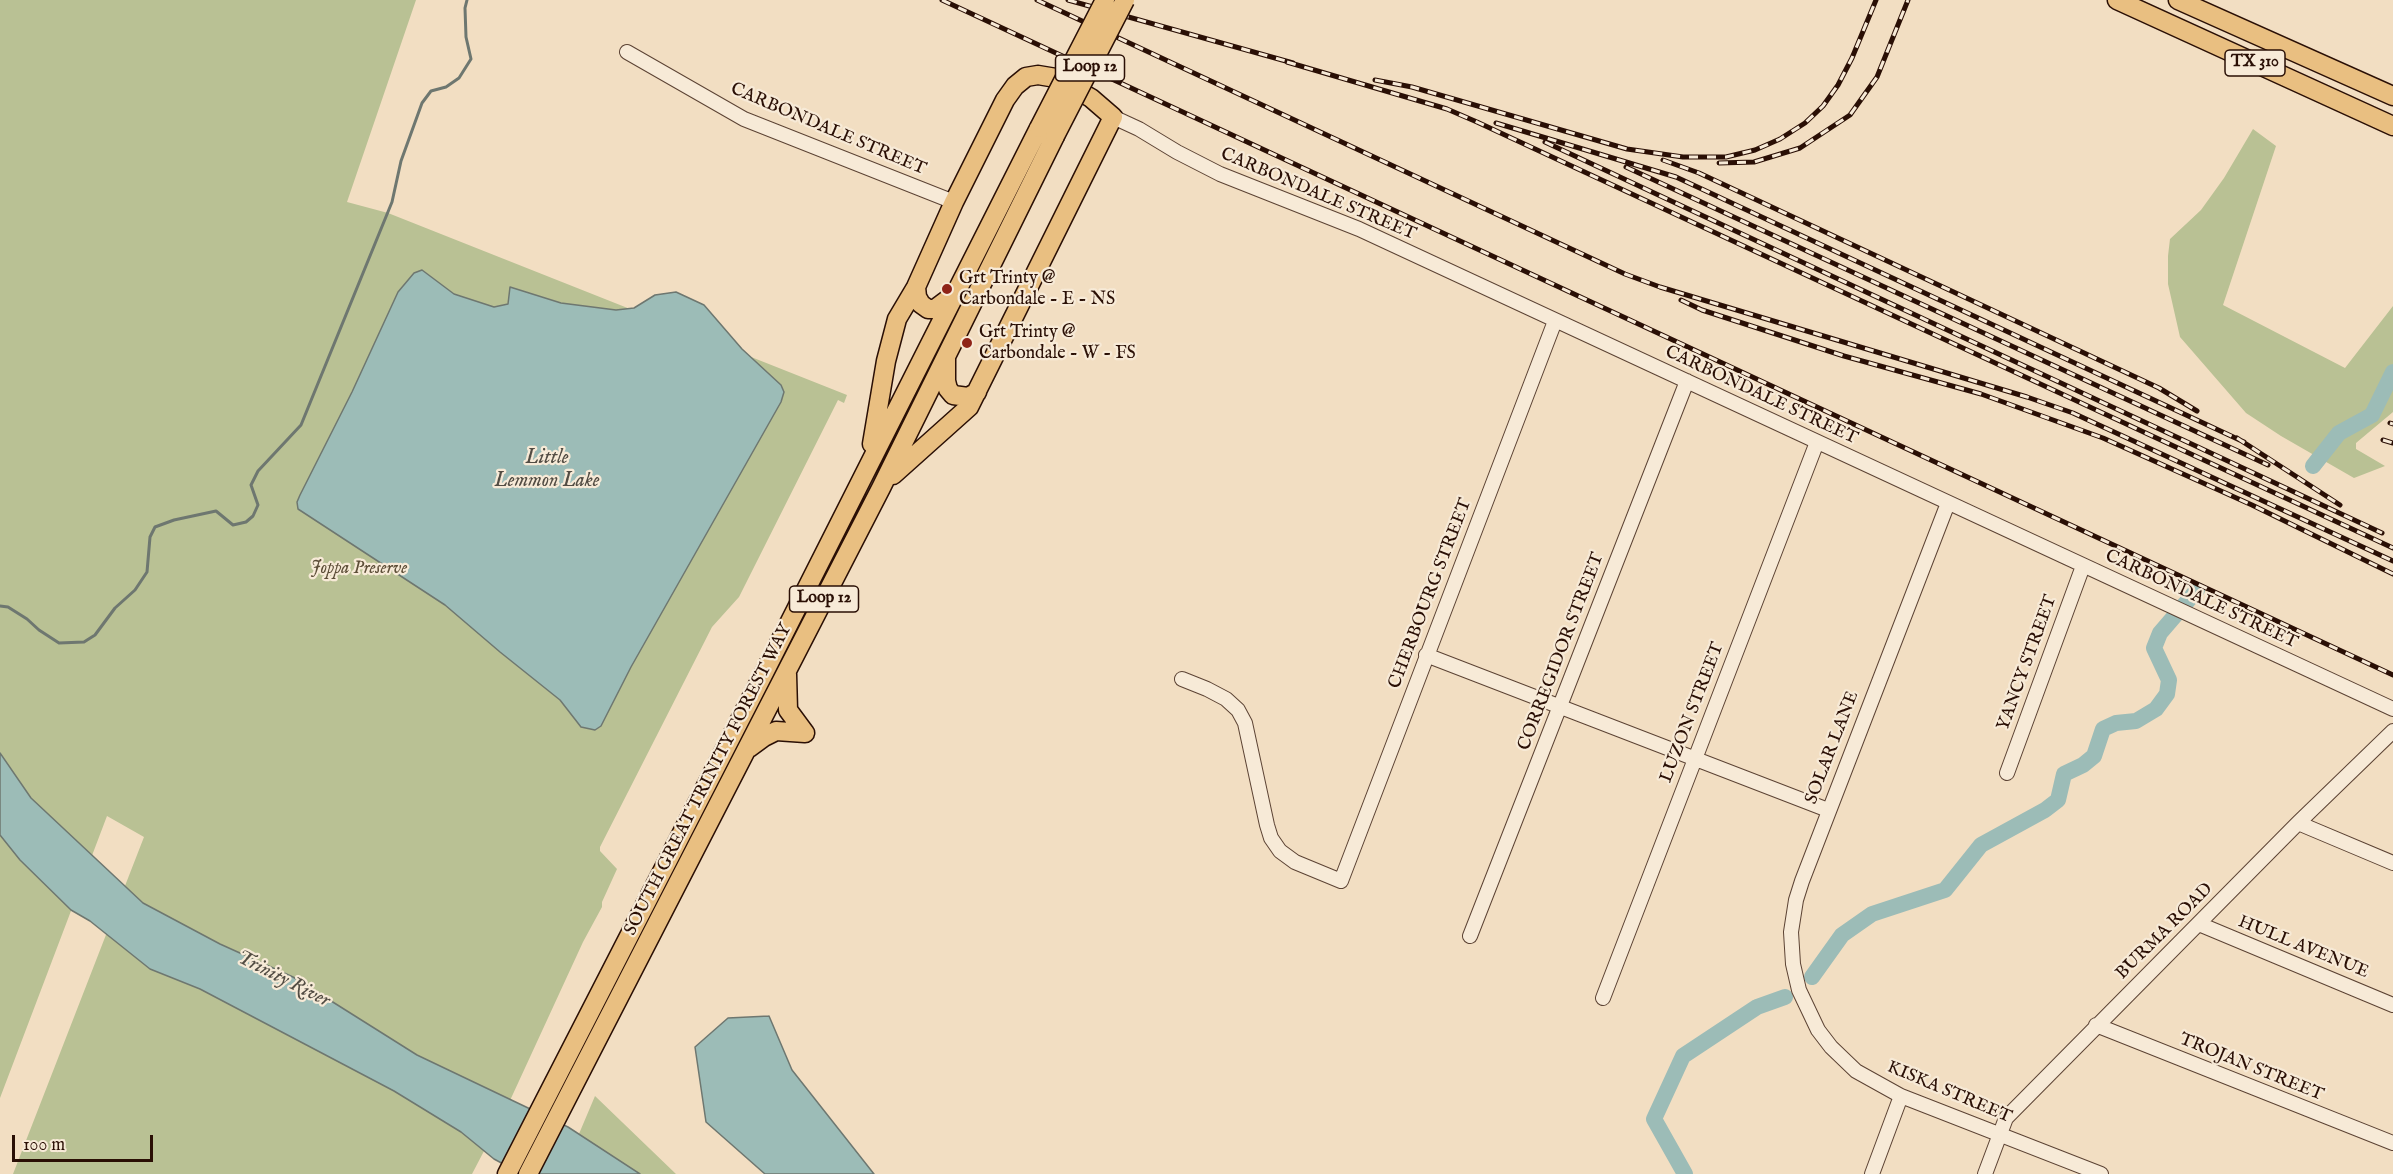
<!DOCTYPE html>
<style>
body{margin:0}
#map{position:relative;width:2393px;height:1174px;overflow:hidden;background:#f2dec2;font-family:"IM FELL English",serif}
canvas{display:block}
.scale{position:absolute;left:12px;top:1135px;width:141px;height:27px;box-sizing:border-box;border:3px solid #2a0f05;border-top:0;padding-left:8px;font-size:18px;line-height:21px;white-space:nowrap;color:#2a0f05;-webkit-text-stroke:4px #f7ead7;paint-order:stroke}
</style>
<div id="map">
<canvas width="2393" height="1174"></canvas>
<div class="scale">100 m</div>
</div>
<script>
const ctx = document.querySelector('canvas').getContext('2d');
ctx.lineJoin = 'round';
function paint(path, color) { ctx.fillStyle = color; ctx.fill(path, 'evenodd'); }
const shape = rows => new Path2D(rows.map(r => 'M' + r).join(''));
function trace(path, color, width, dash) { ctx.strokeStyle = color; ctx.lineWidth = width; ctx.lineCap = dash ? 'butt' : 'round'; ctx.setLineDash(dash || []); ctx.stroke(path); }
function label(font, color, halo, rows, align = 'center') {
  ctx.font = font + ' "IM FELL English",serif'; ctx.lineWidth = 4.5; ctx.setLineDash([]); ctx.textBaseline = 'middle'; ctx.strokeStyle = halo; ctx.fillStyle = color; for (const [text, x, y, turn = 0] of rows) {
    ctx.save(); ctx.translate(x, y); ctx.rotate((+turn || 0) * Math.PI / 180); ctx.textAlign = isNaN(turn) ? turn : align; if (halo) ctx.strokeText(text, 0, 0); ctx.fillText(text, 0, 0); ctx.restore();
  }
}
paint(shape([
 [0,0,416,0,347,202,388,213,847,395,844,403,838,400,739,597,712,627,600,847,600,851,617,869,602,902,602,907,583,942,507,1107,472,1174,13,1174,144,837,107,816,0,1098],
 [2253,129,2276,146,2223,305,2345,368,2393,306,2393,412,2356,443,2356,449,2385,466,2354,478,2281,436,2246,413,2180,337,2168,284,2168,256,2170,239,2201,210,2224,178],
 [595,1096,676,1174,562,1174]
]), '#b9c194');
const water = shape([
 [422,270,454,294,494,307,508,304,510,287,561,303,616,310,634,308,655,295,676,292,704,305,742,349,781,385,784,392,781,402,631,667,601,726,595,730,581,727,560,700,500,652,445,605,298,509,297,502,300,495,352,392,398,292,414,273,422,270],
 [0,753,31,798,143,903,220,944,293,977,417,1055,568,1127,640,1174,522,1174,494,1159,461,1132,394,1091,200,989,150,969,90,921,71,910,20,860,0,835,0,753],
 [769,1016,792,1070,874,1174,765,1174,706,1122,695,1047,728,1018,769,1016]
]);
paint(water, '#9cbcb7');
trace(water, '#6e7770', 1.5);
trace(shape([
 [0,606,8,607,27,619,39,630,59,643,84,642,95,635,115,608,135,590,147,572,150,537,155,527,174,520,216,511,233,525,246,522,253,516,258,505,251,485,258,471,301,425,392,202,401,161,422,103,431,91,446,87,459,78,471,59,466,37,465,8,467,0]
]), '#6e7770', 3);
trace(shape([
 [2313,466,2339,433,2372,415,2393,372],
 [1812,977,1842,935,1872,914,1945,890,1981,845,2045,810,2058,800,2064,774,2083,765,2094,756,2103,729,2116,723,2136,721,2156,709,2167,694,2169,680,2154,648,2160,633,2197,590],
 [1685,1174,1654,1119,1683,1056,1757,1007,1785,997]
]), '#9cbcb7', 16);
const minor = shape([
 [627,52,744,119,954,202],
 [1113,117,1139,129,1177,152,1220,174,1359,229,2393,709],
 [1948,503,1802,881,1796,900,1791,932,1793,964,1799,990,1818,1030,1831,1047,1856,1071,1901,1096,2101,1174],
 [1426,655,1828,810],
 [1182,679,1207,689,1226,699,1238,710,1245,723,1267,825,1271,838,1280,851,1295,862,1341,881,1555,321],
 [2007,773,2083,566],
 [2298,823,2393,863],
 [2199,924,2393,1005],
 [1470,936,1687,381],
 [1603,998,1817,442],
 [2096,1025,2393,1143],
 [1872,1174,1901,1096],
 [1985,1174,2006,1118,2298,823,2393,731]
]);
const major = shape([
 [2117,0,2393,126],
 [2178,0,2393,96],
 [916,287,917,297,921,304,928,309,935,309,951,297],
 [946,359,946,381,948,389,953,395,968,397,977,392],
 [872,444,886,361,897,319,916,287,954,202,1005,100,1015,86,1026,77,1038,75,1056,78,1091,98,1113,117,969,407,893,475],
 [787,674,788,710,805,733],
 [749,748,764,737,776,731,805,733],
 [507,1174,764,673,1039,128],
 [528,1174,881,488,1055,136]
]);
trace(minor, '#5c4334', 16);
trace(major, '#2a0f05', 21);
trace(minor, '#f7ead7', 14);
trace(major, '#e9bf81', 18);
const rail = shape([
 [942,0,2393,675],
 [1037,0,1625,274,1660,287,2027,397,2073,413,2393,561],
 [1068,0,1293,63],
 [1287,62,1447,109,1477,122,2393,548],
 [1375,80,1412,87,1627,149,1683,157,1726,157,1755,150,1780,139,1805,123,1823,106,1838,85,1852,58,1876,0],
 [1496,123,1676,177,2244,442],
 [1545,142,2382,533],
 [1663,160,1699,173,2159,388,2197,411],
 [1719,163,1754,162,1800,148,1850,115,1877,77,1908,0],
 [1626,167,2268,465],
 [1681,300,1702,310,1844,356,1981,394,2103,438,2252,505,2393,574],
 [2390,423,2393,424],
 [2237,438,2340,505],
 [2383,440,2393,443]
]);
trace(rail, '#2a0f05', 5);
trace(rail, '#f7ead7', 3, [9]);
const majorBridge = shape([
 [1039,128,1105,0],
 [1055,136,1125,0]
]);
trace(majorBridge, '#2a0f05', 21, []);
trace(majorBridge, '#e9bf81', 18);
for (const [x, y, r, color] of [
 [947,289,6,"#8f2418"],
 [967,343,6,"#8f2418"]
]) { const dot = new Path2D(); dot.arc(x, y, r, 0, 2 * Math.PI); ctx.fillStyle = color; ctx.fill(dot); trace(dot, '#f7ead7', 2); }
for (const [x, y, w] of [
 [2255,63,60],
 [1090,68,69],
 [824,599,69]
]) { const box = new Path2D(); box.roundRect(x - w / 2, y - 13, w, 26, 4.5); ctx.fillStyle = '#f7ead7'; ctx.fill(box); trace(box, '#2a0f05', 1.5); }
label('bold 16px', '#2a0f05', null, [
 ["TX 310",2255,63],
 ["Loop 12",1090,68],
 ["Loop 12",824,599]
]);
label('18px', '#2a0f05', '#f7ead7', [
 ["CARBONDALE STREET",828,130,23],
 ["CARBONDALE STREET",1318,195,23],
 ["CARBONDALE STREET",1761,396,25],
 ["CHERBOURG STREET",1431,594,-69],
 ["CARBONDALE STREET",2201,600,25],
 ["CORREGIDOR STREET",1562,652,-69],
 ["YANCY STREET",2028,663,-70],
 ["LUZON STREET",1693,713,-69],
 ["SOLAR LANE",1833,748,-69],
 ["SOUTH GREAT TRINITY FOREST WAY",709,780,-63],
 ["BURMA ROAD",2165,932,-45],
 ["HULL AVENUE",2303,948,22],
 ["TROJAN STREET",2251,1068,22],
 ["KISKA STREET",1949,1093,23]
]);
label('18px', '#2a0f05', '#f7ead7', [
 ["Grt Trinty @",959,279],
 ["Carbondale - E - NS",959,300],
 ["Grt Trinty @",979,333],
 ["Carbondale - W - FS",979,354]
], 'left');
label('italic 18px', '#5c4d37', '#f7ead7', [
 ["Joppa Preserve",359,569]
]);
label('italic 20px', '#524c43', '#f7ead7', [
 ["Little",547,459],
 ["Lemmon Lake",547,482],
 ["Trinity River",283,980,27]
]);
</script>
